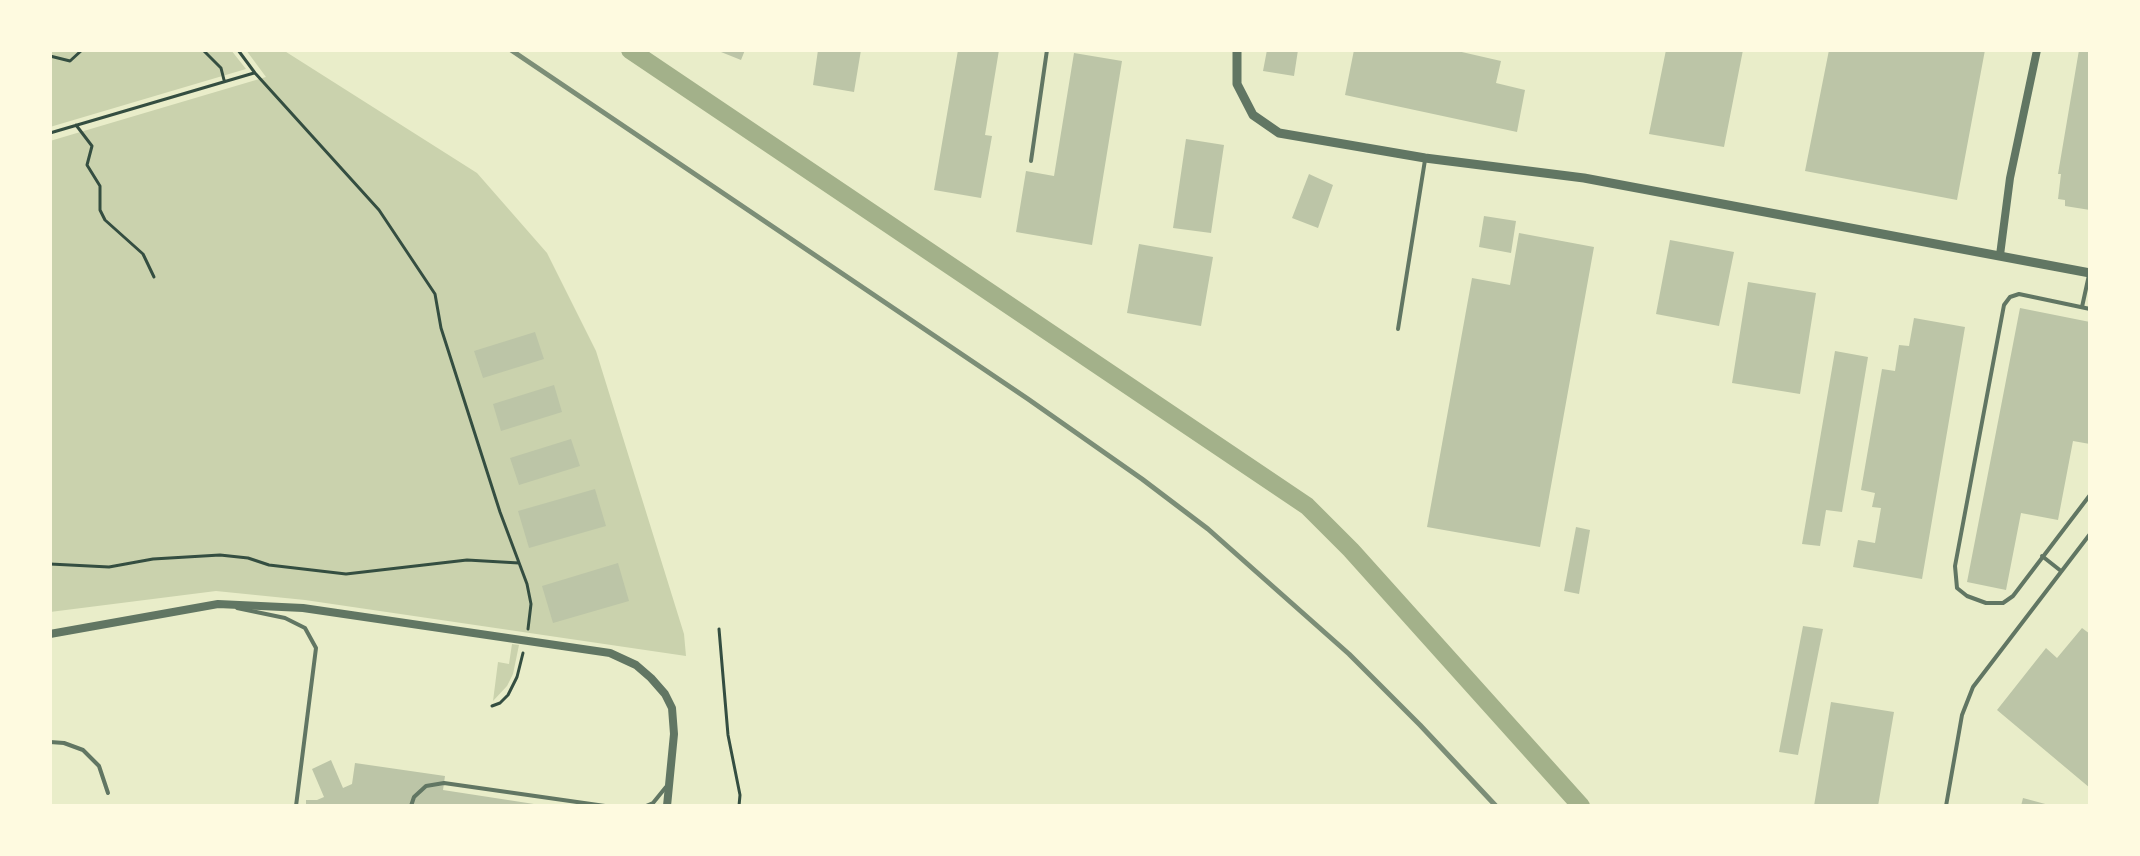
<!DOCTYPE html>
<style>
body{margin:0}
#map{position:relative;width:2140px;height:856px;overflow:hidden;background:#e9edc9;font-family:"Times New Roman",serif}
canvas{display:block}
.frame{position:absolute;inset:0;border:52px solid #fefae0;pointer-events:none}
</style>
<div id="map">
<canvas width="2140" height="856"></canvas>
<div class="frame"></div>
</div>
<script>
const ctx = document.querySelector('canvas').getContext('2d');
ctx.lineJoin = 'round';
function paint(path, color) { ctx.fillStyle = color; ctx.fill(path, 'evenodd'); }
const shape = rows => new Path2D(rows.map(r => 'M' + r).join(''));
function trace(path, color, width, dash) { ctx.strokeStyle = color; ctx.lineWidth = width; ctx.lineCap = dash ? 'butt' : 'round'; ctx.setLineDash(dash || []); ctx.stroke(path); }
paint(shape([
 [50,50,231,50,246,69,50,127],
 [246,50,283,50,477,173,547,253,596,351,684,634,686,656,305,600,216,591,50,612,50,141,266,77],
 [512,644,519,645,513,674,507,686,493,701,498,662,509,664]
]), '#cad2ad');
trace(shape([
 [630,50,1307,506,1351,550,1581,806]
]), '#a3b18a', 18);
paint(shape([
 [716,50,745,50,741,60],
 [818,50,861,50,854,92,813,85],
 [958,50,999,50,985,135,992,136,981,198,934,190],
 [1267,50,1298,50,1294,76,1263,71],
 [1354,50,1453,50,1501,61,1496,83,1525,90,1517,132,1345,95],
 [1666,50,1743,50,1724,147,1649,134],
 [1829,50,1985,50,1957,200,1805,171],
 [2079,50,2090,50,2090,210,2065,206,2065,200,2058,199,2061,174,2058,174],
 [1074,53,1122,61,1092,245,1016,232,1026,171,1054,176],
 [1186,139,1224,145,1211,233,1173,228],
 [1309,174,1333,185,1318,228,1292,218],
 [1484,216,1516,221,1511,253,1479,247],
 [1519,233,1594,247,1540,547,1427,527,1472,278,1510,285],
 [1670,240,1734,252,1719,326,1656,314],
 [1139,244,1213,257,1201,326,1127,313],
 [1748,282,1816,293,1800,394,1732,383],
 [2020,308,2090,322,2090,444,2073,441,2058,520,2021,513,2006,590,1967,582],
 [1914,318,1965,327,1922,579,1853,567,1858,540,1875,543,1881,508,1872,507,1875,493,1861,490,1882,369,1895,371,1899,345,1909,346],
 [535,332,544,359,483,378,474,351],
 [1835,351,1868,357,1842,512,1826,510,1820,546,1802,544],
 [554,385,562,412,501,431,493,404],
 [571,439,580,466,519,485,510,458],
 [595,489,606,526,529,548,518,511],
 [1576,527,1590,530,1579,594,1564,591],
 [618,563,629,601,553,623,542,586],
 [1803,626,1823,629,1798,755,1779,752],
 [2082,628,2090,634,2090,788,1997,710,2046,648,2057,658],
 [1831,702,1894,712,1878,806,1814,806],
 [331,760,343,788,352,784,355,763,445,776,443,790,547,806,306,806,306,800,317,800,324,797,312,769],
 [2023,798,2049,805,2049,806,2021,806]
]), '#bcc5a7');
trace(shape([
 [187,50,203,50,221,68,224,80],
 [238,50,255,73,379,210,435,294,441,328,500,512,527,584,531,604,528,629],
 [50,56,70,61,82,50],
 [76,125,92,146,87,165,100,186,100,210,105,220,143,254,154,277],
 [50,133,254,73],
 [50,564,109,567,153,559,220,555,248,558,269,565,346,574,467,560,519,563],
 [719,629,728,735,740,795,739,806],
 [492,706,500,703,508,695,517,677,523,653]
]), '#344e41', 3);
trace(shape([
 [1031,161,1047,50],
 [2082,307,2089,275],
 [2090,309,2019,294,2010,297,2004,305,1955,566,1957,588,1967,596,1986,603,2003,603,2013,596,2090,495],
 [1398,329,1425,160],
 [2042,556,2061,571],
 [237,608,285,618,305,628,316,648,296,806],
 [50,742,64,743,83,750,99,766,108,793],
 [411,806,414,797,426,786,444,783,605,806],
 [646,806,653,803,666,787],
 [1946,806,1962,715,1973,687,2090,534]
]), '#617663', 4);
trace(shape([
 [2000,255,2010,178,2037,50],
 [50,634,218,604,303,608,610,653,636,665,651,678,665,694,672,708,674,734,667,806]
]), '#617663', 8);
trace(shape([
 [1237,50,1237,84,1253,115,1279,133,1425,158,1584,178,2090,273]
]), '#617663', 9);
trace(shape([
 [511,50,1028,399,1142,479,1208,529,1349,654,1420,725,1496,806]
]), '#7c8e77', 5);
</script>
